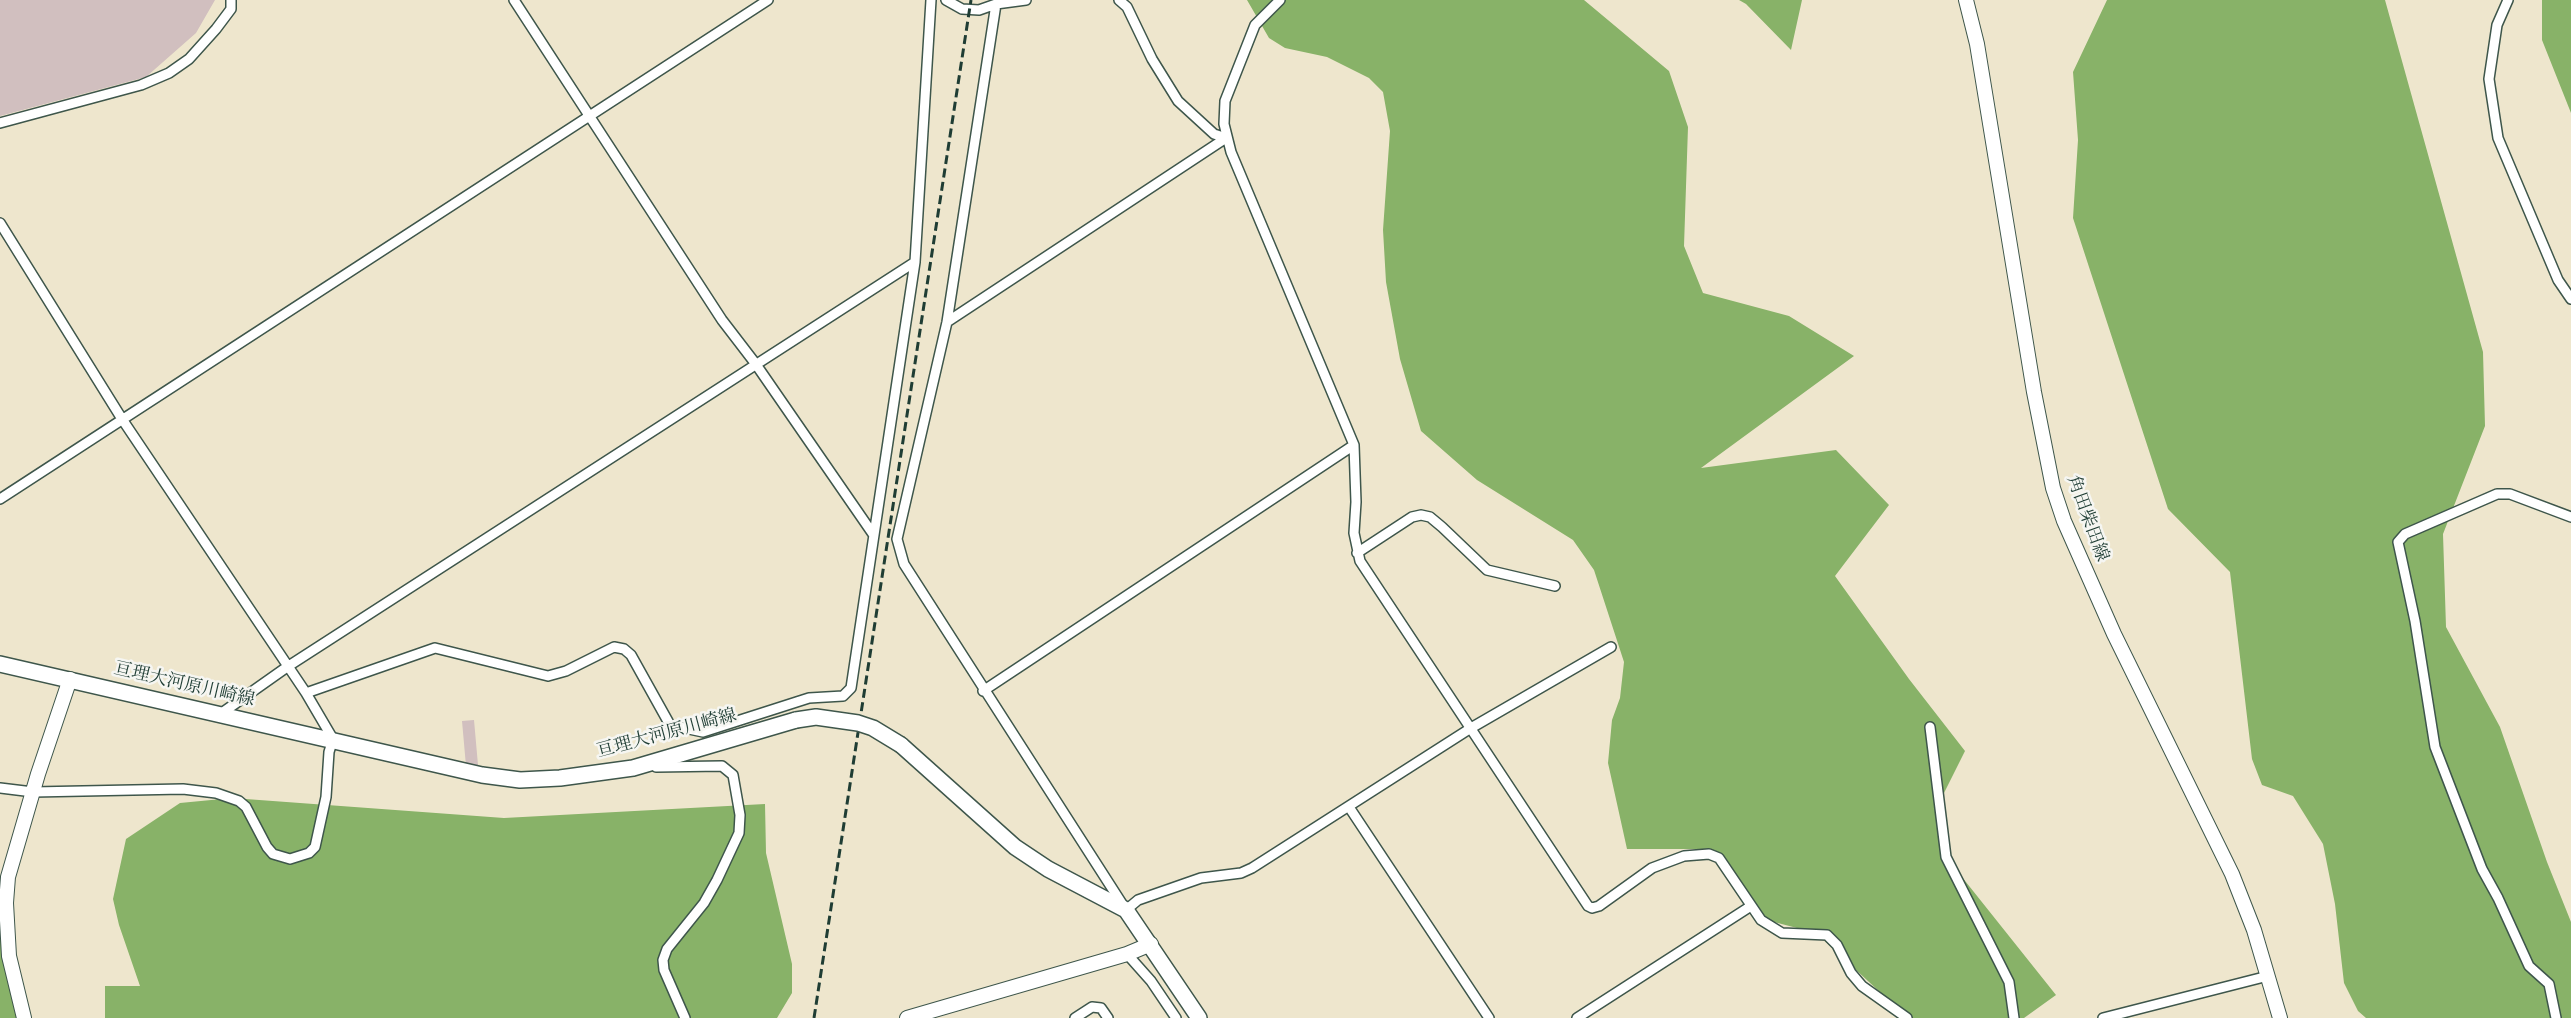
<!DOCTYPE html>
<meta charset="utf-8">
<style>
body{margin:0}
canvas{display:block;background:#eee6cd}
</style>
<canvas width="2571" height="1018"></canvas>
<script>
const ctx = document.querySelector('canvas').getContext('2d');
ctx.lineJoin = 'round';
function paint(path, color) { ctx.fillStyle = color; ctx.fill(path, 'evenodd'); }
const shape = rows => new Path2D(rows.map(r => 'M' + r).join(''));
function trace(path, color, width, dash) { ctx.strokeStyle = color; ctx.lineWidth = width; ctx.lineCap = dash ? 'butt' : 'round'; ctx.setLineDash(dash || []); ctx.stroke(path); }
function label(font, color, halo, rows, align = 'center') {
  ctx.font = font + ' Vollkorn,"Noto Serif JP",serif'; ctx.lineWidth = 5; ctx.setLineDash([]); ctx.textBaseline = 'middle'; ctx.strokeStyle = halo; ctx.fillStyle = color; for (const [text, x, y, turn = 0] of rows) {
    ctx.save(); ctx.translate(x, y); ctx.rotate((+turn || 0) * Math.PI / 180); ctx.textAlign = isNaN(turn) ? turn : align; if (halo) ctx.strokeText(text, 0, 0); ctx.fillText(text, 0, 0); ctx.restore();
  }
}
paint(shape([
 [0,0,215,0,196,33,146,77,0,116],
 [474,720,478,765,466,766,462,721]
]), '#d1bfbf');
paint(shape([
 [1247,0,1584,0,1669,71,1688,127,1684,246,1703,293,1789,316,1854,356,1701,468,1836,450,1889,505,1835,576,1909,679,1965,751,1936,809,1946,857,2056,995,2024,1018,1908,1018,1816,933,1755,917,1707,849,1627,849,1608,763,1612,720,1620,698,1624,662,1594,570,1573,540,1477,480,1421,431,1400,359,1386,282,1383,230,1390,131,1383,92,1369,78,1327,57,1285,48,1269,38],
 [1739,0,1802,0,1791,50,1746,4],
 [2107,0,2385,0,2483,352,2485,426,2443,534,2446,627,2500,727,2547,862,2571,922,2571,1018,2366,1018,2358,1011,2344,983,2335,904,2323,844,2293,796,2262,785,2252,759,2230,572,2168,509,2073,218,2078,140,2073,72],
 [2542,0,2571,0,2571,113,2542,40],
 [232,798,504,818,765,804,766,853,792,964,792,993,777,1018,105,1018,105,986,140,986,119,925,113,899,126,839,180,803],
 [0,928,21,1018,0,1018]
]), '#88b268');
const street = shape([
 [514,0,722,320,755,363,873,534],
 [946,0,962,9,979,10,996,4,1026,0],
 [1119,0,1127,7,1152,59,1178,101,1214,134,1226,138],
 [1280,0,1255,25,1225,101,1224,124,1231,152,1354,445,1356,502,1354,533,1360,561,1588,906,1592,908,1599,906,1652,868,1684,856,1709,854,1719,858,1761,920,1782,933,1827,935,1837,945,1851,973,1862,986,1907,1018],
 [2508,0,2497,25,2489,79,2498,138,2558,280,2571,299],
 [996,4,947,322,897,539,904,564,1126,910,1138,900,1201,878,1241,873,1252,868,1471,728,1611,647],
 [0,123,141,85,169,73,189,59,216,29,231,9,231,0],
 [0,223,122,419,306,693,333,739,329,752,326,797,315,847,309,853,290,859,273,854,267,847,246,807,239,801,216,793,183,789,33,792,0,788],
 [947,322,1226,138],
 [0,499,768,0],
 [1357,553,1412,517,1421,515,1430,517,1442,527,1487,570,1555,586],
 [983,691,1354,445],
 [306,693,435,648,548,676,566,671,614,647,624,649,631,655,670,725,703,732,809,698,843,696,851,688,915,262,931,0],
 [219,715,287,667,915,262],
 [1930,727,1946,857,2009,982,2014,1018],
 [656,767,722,766,733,775,740,815,739,833,717,880,704,903,667,949,663,960,664,970,685,1018],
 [1349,807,1489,1018],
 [1127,954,1151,981,1176,1018],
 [1075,1018,1092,1007,1101,1008,1108,1018],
 [1577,1018,1751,906],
 [2103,1018,2268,976],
 [2556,1018,2549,984,2529,966,2498,898,2482,869,2435,747,2415,621,2398,542,2405,534,2497,494,2510,494,2571,517]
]);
const secondary = shape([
 [1966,0,1977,44,2034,392,2053,488,2064,521,2114,634,2232,874,2254,930,2280,1018],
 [24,1018,9,956,6,903,8,877,38,774,70,679],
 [907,1018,1127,954,1151,944]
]);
const primary = shape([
 [0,664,482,775,520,780,560,778,633,768,796,720],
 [901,745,1015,847,1048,869,1126,910,1199,1018]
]);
trace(street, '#3e564b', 12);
trace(secondary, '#3e564b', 16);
trace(primary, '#3e564b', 18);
trace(street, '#fff', 9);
trace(secondary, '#fff', 14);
trace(primary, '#fff', 15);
trace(shape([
 [814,1018,971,0]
]), '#1f3d34', 3, [9, 4.5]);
const primaryBridge = shape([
 [796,720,816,717,858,723,873,728,901,745]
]);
trace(primaryBridge, '#3e564b', 18, []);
trace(primaryBridge, '#fff', 15);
label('18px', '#1f3d34', '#f6f6f2', [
 ["角田柴田線",2086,519,70],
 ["亘理大河原川崎線",184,686,13],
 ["亘理大河原川崎線",667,735,-15]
]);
</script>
